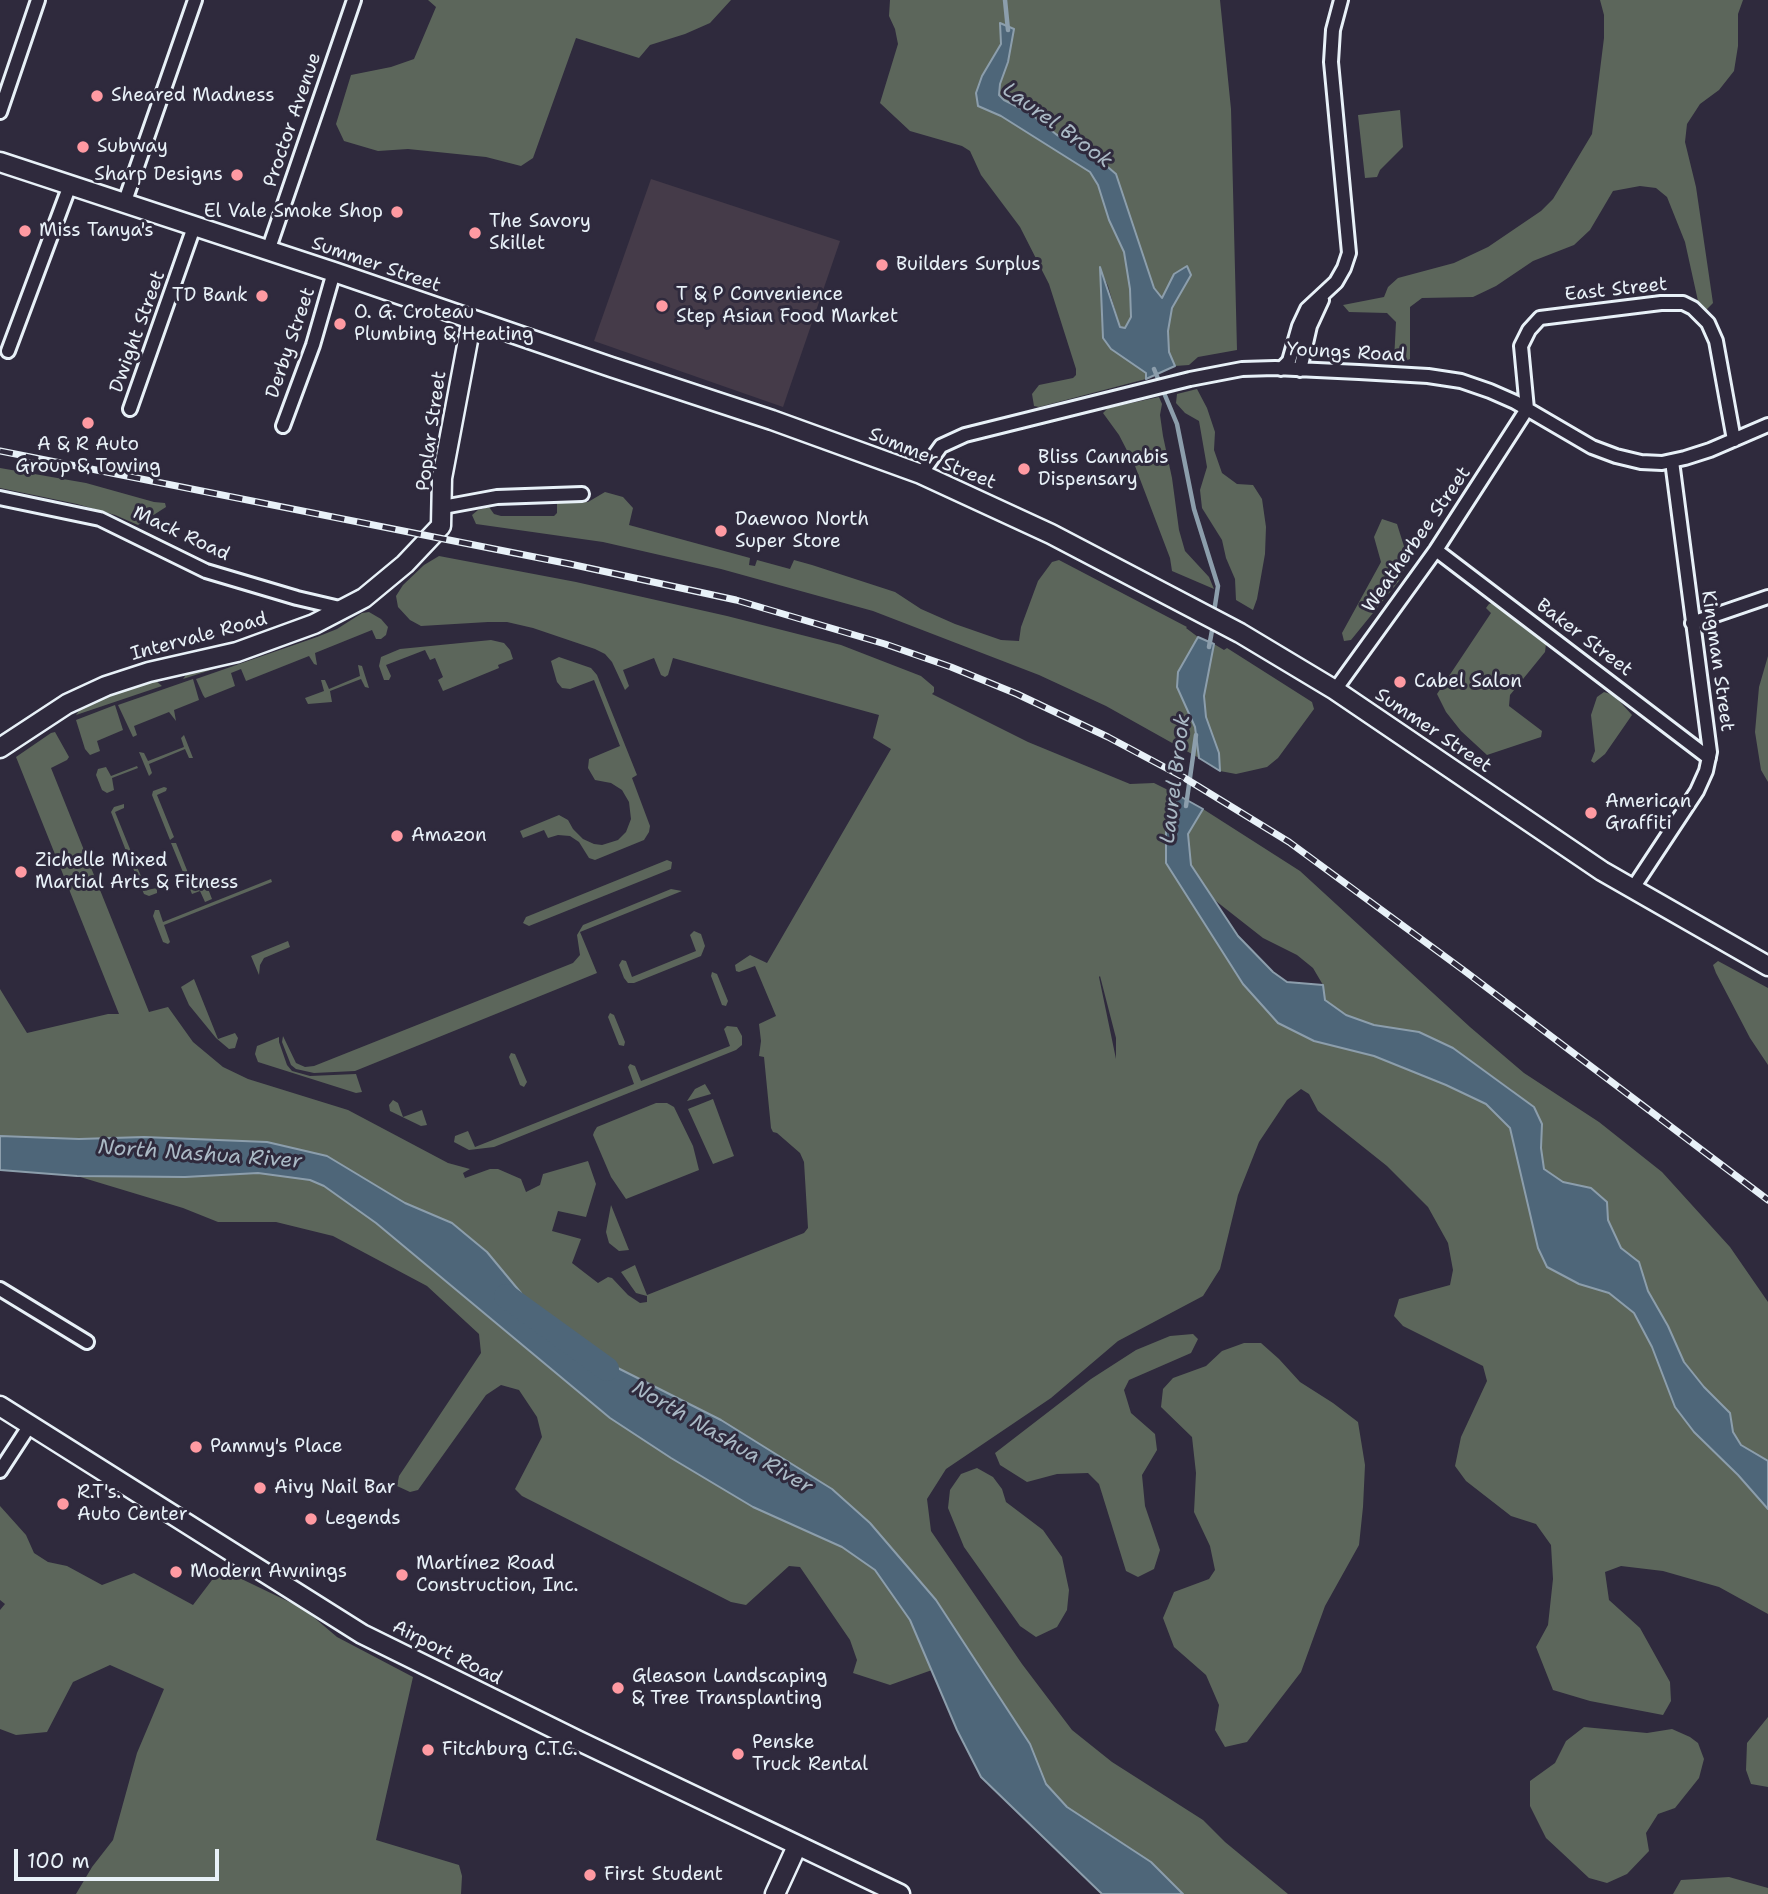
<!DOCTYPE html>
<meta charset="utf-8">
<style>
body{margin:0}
#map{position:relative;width:1768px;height:1894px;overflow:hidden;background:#2f2a3d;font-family:"Shantell Sans",sans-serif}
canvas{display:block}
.scale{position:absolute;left:14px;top:1849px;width:205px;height:32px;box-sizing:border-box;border:4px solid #e8f1f8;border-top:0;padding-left:9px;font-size:21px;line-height:24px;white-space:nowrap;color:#e8f1f8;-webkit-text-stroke:5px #2f2a3d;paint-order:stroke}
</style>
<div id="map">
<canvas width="1768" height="1894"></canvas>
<div class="scale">100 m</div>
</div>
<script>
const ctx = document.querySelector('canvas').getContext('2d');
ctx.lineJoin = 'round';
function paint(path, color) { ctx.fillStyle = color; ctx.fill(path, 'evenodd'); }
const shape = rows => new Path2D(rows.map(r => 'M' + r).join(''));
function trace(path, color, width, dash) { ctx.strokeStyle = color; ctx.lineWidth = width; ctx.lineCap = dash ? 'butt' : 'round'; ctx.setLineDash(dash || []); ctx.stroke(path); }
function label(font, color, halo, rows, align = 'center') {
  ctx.font = font + ' "Shantell Sans",sans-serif'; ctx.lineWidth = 6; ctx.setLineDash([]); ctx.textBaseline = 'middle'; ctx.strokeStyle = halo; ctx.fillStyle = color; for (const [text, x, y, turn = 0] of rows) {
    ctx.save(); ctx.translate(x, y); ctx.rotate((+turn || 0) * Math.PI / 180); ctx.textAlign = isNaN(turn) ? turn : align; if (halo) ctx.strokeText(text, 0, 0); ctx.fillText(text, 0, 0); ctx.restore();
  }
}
paint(shape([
 [651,179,840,241,783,407,594,341]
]), '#453b49');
paint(shape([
 [428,0,731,0,710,23,685,34,650,45,639,58,576,38,533,158,521,166,486,157,408,149,378,151,344,141,336,124,351,75,391,67,414,59,436,7],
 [890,0,1220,0,1231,109,1237,350,1198,357,1189,365,1175,366,1169,352,1168,331,1172,308,1191,275,1187,267,1174,274,1162,299,1154,288,1116,174,1088,150,1057,135,1030,113,1004,100,999,95,1000,85,1008,62,1001,24,1001,44,995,53,978,106,1001,116,1090,172,1098,185,1109,220,1124,252,1130,289,1131,317,1125,328,1120,327,1108,286,1100,269,1103,338,1146,373,1146,379,1039,407,1034,406,1032,394,1039,385,1073,378,1076,375,1076,369,1049,284,1020,227,981,175,970,151,962,146,910,131,880,103,898,44,895,29,889,16],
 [1600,0,1743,0,1738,14,1738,46,1734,71,1719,90,1700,104,1687,124,1685,142,1696,187,1713,303,1706,310,1698,301,1685,242,1667,197,1656,188,1640,186,1613,191,1590,230,1574,245,1533,261,1496,286,1473,297,1422,298,1410,307,1410,359,1403,362,1394,361,1396,322,1387,313,1349,312,1343,305,1384,297,1388,287,1398,278,1454,263,1488,247,1541,211,1553,199,1592,134,1604,38,1604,15],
 [1400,110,1403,147,1380,170,1377,177,1365,178,1358,115],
 [1197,389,1207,408,1215,432,1214,450,1222,473,1237,484,1253,485,1262,499,1266,527,1265,554,1257,599,1253,610,1236,600,1235,579,1226,558,1222,540,1202,508,1200,490,1207,467,1199,421,1185,413,1176,403,1177,394],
 [1159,397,1162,404,1160,415,1163,436,1172,478,1179,530,1185,551,1209,577,1214,589,1172,571,1170,558,1135,466,1119,435,1103,413,1108,408],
 [0,468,86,483,154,502,165,503,166,507,138,525,115,515,77,504,0,488],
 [605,492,623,497,633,508,629,525,750,558,749,565,755,566,757,560,790,569,794,560,812,565,895,592,921,609,955,624,1001,640,1019,641,1021,627,1038,581,1052,562,1059,560,1187,627,1186,628,1198,637,1178,672,1177,687,1195,727,1199,758,1106,706,1039,675,873,611,721,569,603,542,476,524,472,515,478,510,489,507,494,514,501,516,554,516,557,513,557,503,588,502],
 [1382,519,1397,524,1408,559,1399,581,1351,640,1344,641,1342,633,1381,562,1374,537],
 [439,556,576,582,727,616,841,645,921,676,934,687,934,692,932,694,1028,742,1130,784,1154,783,1176,794,1176,802,1166,828,1166,863,1190,900,1314,1041,1374,1056,1446,1085,1486,1104,1511,1128,1538,1248,1579,1284,1609,1293,1634,1313,1652,1347,1675,1407,1768,1509,1768,1614,1719,1587,1663,1571,1621,1566,1605,1572,1609,1600,1640,1628,1670,1682,1671,1701,1663,1715,1590,1701,1553,1690,1536,1647,1548,1625,1553,1579,1551,1545,1536,1524,1511,1516,1466,1481,1455,1466,1461,1437,1487,1381,1483,1366,1403,1326,1394,1316,1399,1299,1450,1285,1453,1270,1448,1243,1428,1207,1387,1166,1318,1111,1309,1094,1301,1089,1287,1100,1259,1142,1238,1195,1220,1269,1203,1296,1118,1341,1051,1398,946,1469,927,1499,931,1531,1022,1664,1072,1730,1112,1762,1203,1820,1225,1842,1288,1894,1183,1894,1151,1862,1067,1807,1046,1784,1030,1744,936,1600,870,1523,832,1489,721,1420,584,1351,569,1347,536,1322,521,1293,487,1252,452,1223,405,1203,327,1156,267,1142,144,1137,79,1139,0,1136,0,989,27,1033,108,1014,119,1014,16,757,51,733,55,732,69,757,67,760,51,768,149,1012,168,1007,193,1042,223,1067,248,1079,348,1110,448,1163,470,1169,463,1173,465,1178,490,1169,498,1169,521,1179,526,1192,540,1185,543,1174,588,1161,596,1184,586,1217,558,1211,552,1231,581,1239,572,1263,598,1283,608,1277,612,1278,628,1295,640,1303,647,1302,647,1296,636,1293,621,1272,635,1265,647,1295,804,1233,808,1228,804,1162,800,1153,777,1133,773,1132,771,1128,764,1057,759,1056,761,1041,759,1024,776,1016,755,966,739,972,736,971,735,965,750,955,767,963,891,749,873,738,879,715,673,658,668,675,665,677,661,675,654,658,623,670,629,686,625,690,612,662,605,654,595,649,533,628,507,622,488,622,421,626,410,620,398,607,396,596,403,585,424,565],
 [1100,976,1116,1038,1116,1059,1099,977],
 [1495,602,1500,603,1546,644,1545,652,1510,695,1509,706,1542,731,1541,737,1487,755,1461,731,1446,712,1437,694,1491,613,1486,608,1489,604],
 [369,612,381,619,388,627,386,635,381,639,376,639,372,630,315,653,317,665,314,664,309,656,246,681,241,669,231,673,235,686,205,698,203,695,196,679,317,637,337,629,362,613],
 [324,631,285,646,183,679,188,672],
 [491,640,504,643,510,650,513,659,498,665,499,668,443,691,438,680,443,677,435,658,430,660,425,650,386,665,391,676,389,680,384,680,379,666,381,657,400,649],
 [1214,644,1224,650,1227,648,1312,702,1314,709,1278,758,1267,767,1236,774,1220,771,1219,753,1206,717,1204,696],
 [1768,656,1768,782,1761,770,1755,732,1759,687],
 [559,657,591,668,597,675,637,775,632,778,650,826,649,832,644,840,595,860,589,858,579,842,570,836,558,835,548,838,544,830,523,838,520,831,559,815,568,820,573,829,583,839,594,844,602,845,618,840,626,832,631,819,629,802,622,790,611,783,595,780,588,768,589,759,620,746,594,680,570,689,562,688,557,682,551,661],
 [358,665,362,666,369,688,365,687,361,679,330,691,332,702,308,704,305,698,324,691,321,680,325,680,329,689,360,676],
 [193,679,199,700,174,710,176,721,169,712,134,726,137,735,133,737,118,705],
 [155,680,162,686,76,715,81,708,105,696,135,685],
 [1604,692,1614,695,1632,715,1605,754,1594,763,1591,761,1595,751,1591,715,1597,697],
 [115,705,123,730,97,741,100,751,90,755,85,749,76,720],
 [184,735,193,758,189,758,185,749,149,764,152,773,149,776,139,752,144,753,148,761,184,747,181,738],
 [137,766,138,768,112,778,114,790,107,793,102,790,96,775,98,769,106,767,111,776],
 [164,787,167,788,166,791,157,795,174,837,170,840,152,795,153,791],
 [124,804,124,808,115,812,132,854,128,856,111,812,114,807],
 [1203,809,1300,871,1470,1027,1524,1073,1599,1122,1662,1172,1730,1247,1768,1302,1768,1461,1741,1445,1733,1432,1730,1413,1704,1387,1684,1362,1668,1326,1648,1291,1639,1262,1621,1248,1608,1220,1607,1202,1591,1188,1563,1182,1543,1169,1541,1148,1542,1124,1512,1090,1453,1048,1419,1032,1374,1025,1346,1015,1324,1000,1323,985,1313,968,1297,955,1263,938,1212,898,1191,865,1188,834],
 [171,843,176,843,195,890,207,886,212,899,205,902,200,891,192,894],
 [134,860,147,890,157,888,157,893,149,896,144,894,130,861],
 [667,860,672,862,671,869,529,926,523,923,526,917],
 [271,879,272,882,164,925,170,942,168,944,163,942,153,916,155,910,159,910,163,922],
 [671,889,682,891,580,932,597,973,355,1071,314,1073,296,1069,291,1065,282,1042,283,1036,296,1063,305,1067,314,1066,573,963,580,955,577,935,583,925],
 [694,931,701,934,705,946,701,956,634,983,628,983,624,978,619,965,622,960,626,961,632,977,696,951,690,935],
 [288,941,290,947,264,958,260,965,259,975,251,956],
 [1718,961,1768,988,1768,1065,1750,1038,1716,973,1713,965],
 [712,972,717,974,728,1001,726,1006,722,1005,711,976],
 [194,979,218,1039,235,1033,238,1038,235,1048,229,1049,216,1038,189,1005,181,987],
 [610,1013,614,1015,625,1042,624,1046,619,1045,608,1017],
 [727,1026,737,1027,742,1036,742,1045,736,1050,494,1147,469,1150,454,1142,455,1136,468,1131,475,1147,634,1084,628,1067,630,1064,635,1066,641,1081,730,1046,724,1029],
 [279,1037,279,1042,287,1065,292,1071,310,1076,356,1074,362,1092,356,1093,258,1062,255,1054,257,1046],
 [511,1053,515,1054,527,1082,524,1087,520,1085,509,1057],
 [705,1084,711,1094,687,1101,695,1089],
 [713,1099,734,1156,713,1164,688,1109],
 [393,1100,398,1103,403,1117,422,1110,427,1125,421,1126,390,1111,389,1105],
 [656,1103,667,1103,674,1107,693,1146,699,1170,626,1199,611,1177,593,1135,594,1132,597,1127],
 [258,1173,310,1180,324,1186,376,1223,491,1317,753,1507,842,1547,875,1570,910,1620,932,1670,890,1685,853,1673,857,1660,850,1640,800,1567,789,1566,746,1605,731,1602,522,1496,515,1489,542,1437,537,1417,519,1390,501,1385,486,1395,418,1490,410,1492,397,1486,399,1476,481,1353,479,1334,427,1286,333,1236,276,1222,218,1222,183,1208,77,1176,185,1177],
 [611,1205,629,1250,619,1251,609,1243,606,1232],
 [1193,1334,1198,1339,1191,1353,1129,1380,1124,1390,1131,1413,1155,1434,1157,1450,1142,1475,1145,1506,1160,1550,1154,1569,1138,1577,1126,1571,1099,1484,1088,1473,1057,1474,1027,1482,1000,1465,995,1453,1091,1379,1136,1350,1170,1336],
 [1244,1343,1261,1343,1279,1359,1300,1382,1333,1403,1358,1422,1365,1465,1363,1507,1359,1545,1325,1606,1301,1672,1247,1742,1225,1747,1215,1730,1219,1705,1206,1675,1174,1647,1163,1618,1174,1592,1209,1579,1215,1570,1210,1546,1194,1512,1196,1473,1192,1437,1161,1407,1163,1389,1173,1378,1206,1366,1222,1351],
 [977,1468,993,1477,1002,1489,1006,1502,1043,1530,1062,1557,1069,1590,1067,1610,1057,1627,1036,1637,1020,1626,964,1547,948,1508,950,1490,961,1474],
 [0,1506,26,1535,34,1553,48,1562,67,1566,102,1585,134,1573,193,1605,212,1580,227,1572,304,1609,337,1637,413,1677,376,1840,459,1865,462,1876,461,1894,76,1894,92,1867,113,1840,137,1753,164,1689,110,1665,73,1682,47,1732,16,1735,0,1729,0,1610,5,1604,0,1600],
 [1768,1717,1768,1787,1751,1784,1746,1770,1747,1743],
 [1584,1727,1647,1733,1672,1729,1690,1737,1698,1743,1704,1759,1699,1778,1675,1808,1658,1814,1646,1833,1649,1851,1627,1874,1607,1883,1589,1878,1546,1838,1530,1806,1530,1781,1555,1763,1566,1741],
 [1729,1877,1768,1888,1768,1894,1673,1894,1681,1880]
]), '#5c665b');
const water = shape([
 [1000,23,1014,29,1008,62,1000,84,999,95,1004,100,1030,113,1057,135,1088,150,1116,174,1154,288,1162,298,1174,274,1187,266,1191,275,1172,308,1168,331,1169,352,1175,366,1146,379,1146,373,1111,349,1103,338,1100,267,1120,327,1125,328,1131,317,1130,289,1124,252,1109,220,1098,185,1090,172,1001,116,978,106,976,93,982,76,1001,44,1000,23],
 [1198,637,1214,644,1204,696,1206,717,1219,753,1220,771,1199,758,1195,727,1177,687,1178,672,1198,637],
 [1176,794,1203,809,1188,834,1191,865,1238,936,1273,972,1287,982,1323,985,1325,1000,1346,1015,1374,1025,1419,1032,1453,1048,1534,1107,1542,1124,1541,1148,1544,1169,1563,1182,1591,1188,1607,1202,1608,1220,1621,1248,1639,1262,1648,1291,1668,1326,1684,1362,1704,1387,1730,1413,1733,1432,1741,1445,1768,1461,1768,1509,1738,1475,1694,1432,1675,1407,1652,1347,1634,1313,1609,1293,1579,1284,1547,1267,1538,1248,1510,1128,1486,1104,1446,1085,1374,1056,1314,1041,1278,1023,1243,984,1166,863,1166,828,1176,802,1176,794],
 [0,1136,79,1139,144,1137,267,1142,327,1156,405,1203,452,1223,487,1252,521,1293,536,1322,569,1347,584,1351,721,1420,832,1489,870,1523,936,1600,1030,1744,1046,1784,1067,1807,1151,1862,1183,1894,1102,1894,981,1777,957,1730,910,1620,875,1570,842,1547,753,1507,671,1458,610,1418,376,1223,324,1186,310,1180,258,1173,185,1177,77,1176,0,1170,0,1136]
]);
paint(water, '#4e6679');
trace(water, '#8c9eac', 2);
trace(shape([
 [1005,0,1008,30],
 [1154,369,1177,424,1194,509,1218,586,1214,612],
 [1209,647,1213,625],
 [1186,806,1196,735]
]), '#8c9eac', 4.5);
trace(shape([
 [506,1296,607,1369]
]), '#4e6679', 24);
const minor = shape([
 [0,112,38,0],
 [124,204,195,0],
 [268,251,354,0],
 [8,351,70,185],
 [1281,369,1289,361,1299,326,1307,309,1336,282,1344,268,1349,253,1331,62,1333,30,1341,0],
 [1300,370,1310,326,1322,300],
 [130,409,194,227],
 [283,426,313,345,334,272],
 [921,474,941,446,965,435,1190,379,1242,369,1275,368,1359,372,1428,376,1461,381,1490,391,1515,402,1592,447,1616,456,1641,462,1662,463,1685,458,1710,450,1768,425],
 [0,498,100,519,206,571,297,598,344,609],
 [443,507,497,497,582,494],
 [1436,550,1709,758],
 [1692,623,1768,597],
 [1335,690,1436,550,1527,409,1521,346,1529,330,1540,318,1661,303,1683,303,1693,308,1708,323,1716,341,1734,440],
 [1633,888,1697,791,1706,771,1710,752,1672,461],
 [0,1289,87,1342],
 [0,1471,30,1425]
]);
const secondary = shape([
 [0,162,334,272,611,367,772,420,921,474,1051,534,1240,633,1335,690,1602,871,1768,966],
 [0,748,67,704,106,686,149,672,237,652,314,624,364,598,405,564,441,526,442,478,472,319],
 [0,1406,362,1634,579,1741,900,1894],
 [775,1894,797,1846]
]);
trace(minor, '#e8f1f8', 18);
trace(secondary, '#e8f1f8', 23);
trace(minor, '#2f2a3d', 12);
trace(secondary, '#2f2a3d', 18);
const rail = shape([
 [0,451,570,564,736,600,885,644,951,667,1017,694,1108,737,1183,777,1289,842,1466,972,1768,1200]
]);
trace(rail, '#e8f1f8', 7);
trace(rail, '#2f2a3d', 4.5, [13]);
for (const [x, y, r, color] of [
 [97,96,7,"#ff9aa2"],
 [83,147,7,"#ff9aa2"],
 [237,175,7,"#ff9aa2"],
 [397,212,7,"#ff9aa2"],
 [25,231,7,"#ff9aa2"],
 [475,233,7,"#ff9aa2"],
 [882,265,7,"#ff9aa2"],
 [262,296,7,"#ff9aa2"],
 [662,306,7,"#ff9aa2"],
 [340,324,7,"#ff9aa2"],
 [88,423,7,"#ff9aa2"],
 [1024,469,7,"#ff9aa2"],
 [721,531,7,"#ff9aa2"],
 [1400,682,7,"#ff9aa2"],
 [1591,813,7,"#ff9aa2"],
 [397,836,7,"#ff9aa2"],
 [21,872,7,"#ff9aa2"],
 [196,1447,7,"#ff9aa2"],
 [260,1488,7,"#ff9aa2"],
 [63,1504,7,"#ff9aa2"],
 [311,1519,7,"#ff9aa2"],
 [176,1572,7,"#ff9aa2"],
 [402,1575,7,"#ff9aa2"],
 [618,1688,7,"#ff9aa2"],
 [428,1750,7,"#ff9aa2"],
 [738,1754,7,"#ff9aa2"],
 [590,1875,7,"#ff9aa2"]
]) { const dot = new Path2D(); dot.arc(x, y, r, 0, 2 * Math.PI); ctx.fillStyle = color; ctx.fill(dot); trace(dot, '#2f2a3d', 2.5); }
label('19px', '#e8f1f8', '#2f2a3d', [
 ["Sheared Madness",111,96],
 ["Subway",97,147],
 ["Sharp Designs",223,175,"right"],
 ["El Vale Smoke Shop",383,212,"right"],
 ["The Savory",489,222],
 ["Skillet",489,244],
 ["Miss Tanya's",39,231],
 ["Builders Surplus",896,265],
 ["T & P Convenience",676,295],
 ["Step Asian Food Market",676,317],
 ["TD Bank",248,296,"right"],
 ["O. G. Croteau",354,313],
 ["Plumbing & Heating",354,335],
 ["A & R Auto",88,445,"center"],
 ["Group & Towing",88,467,"center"],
 ["Bliss Cannabis",1038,458],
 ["Dispensary",1038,480],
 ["Daewoo North",735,520],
 ["Super Store",735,542],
 ["Cabel Salon",1414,682],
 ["American",1605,802],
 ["Graffiti",1605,824],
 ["Amazon",411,836],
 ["Zichelle Mixed",35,861],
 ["Martial Arts & Fitness",35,883],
 ["Pammy's Place",210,1447],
 ["Aivy Nail Bar",274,1488],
 ["R.T's.",77,1493],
 ["Auto Center",77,1515],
 ["Legends",325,1519],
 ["Martínez Road",416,1564],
 ["Construction, Inc.",416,1586],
 ["Modern Awnings",190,1572],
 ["Gleason Landscaping",632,1677],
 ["& Tree Transplanting",632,1699],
 ["Penske",752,1743],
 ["Truck Rental",752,1765],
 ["Fitchburg C.T.C.",442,1750],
 ["First Student",604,1875]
], 'left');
label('19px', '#e8f1f8', '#2f2a3d', [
 ["Proctor Avenue",293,120,-71],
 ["Summer Street",376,265,19],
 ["East Street",1616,290,-6],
 ["Dwight Street",138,332,-70],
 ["Derby Street",291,343,-71],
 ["Youngs Road",1346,353,3],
 ["Poplar Street",432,431,-82],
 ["Summer Street",932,459,22],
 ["Mack Road",181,534,25],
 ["Weatherbee Street",1417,540,-55],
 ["Intervale Road",199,637,-15],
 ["Baker Street",1584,638,37],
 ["Kingman Street",1717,661,82],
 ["Summer Street",1433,731,34],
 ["Airport Road",447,1653,27]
]);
label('italic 21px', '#aab9c5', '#2f2a3d', [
 ["Laurel Brook",1057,126,36],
 ["Laurel Brook",1176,779,-83],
 ["North Nashua River",200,1155,4],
 ["North Nashua River",722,1438,30]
]);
</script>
